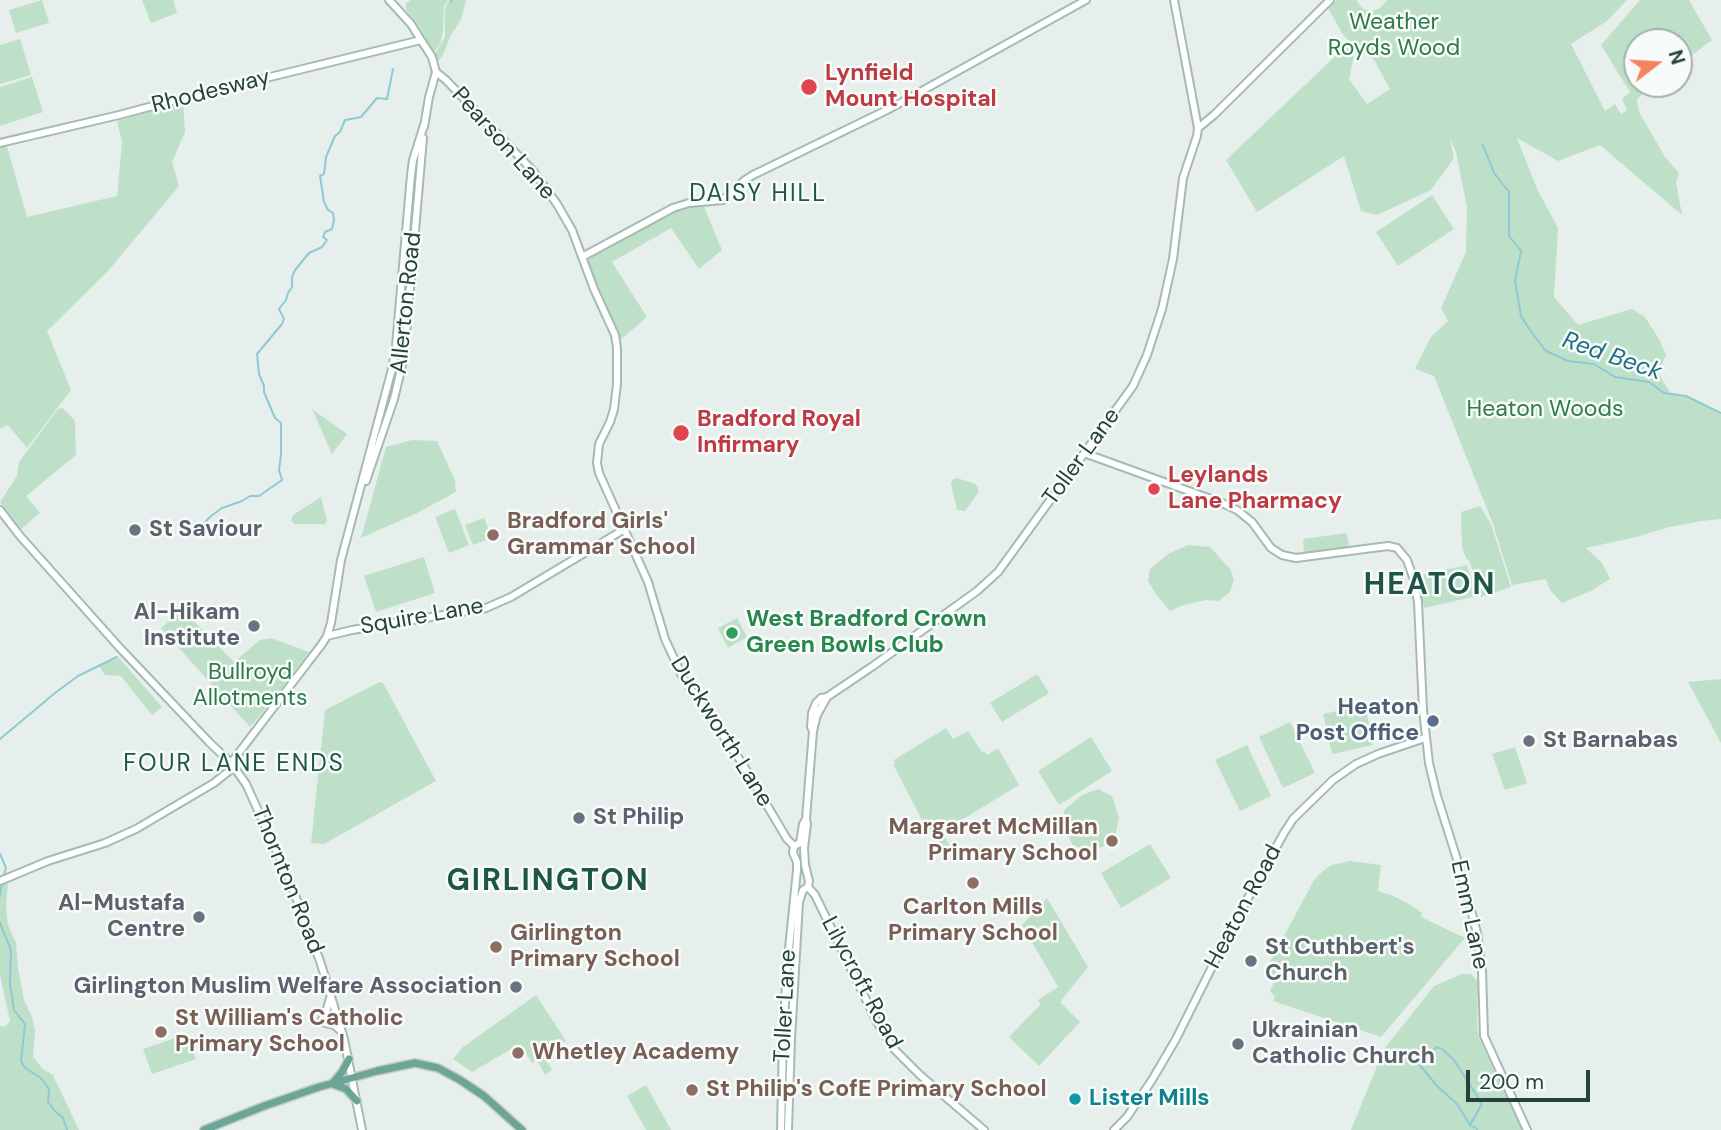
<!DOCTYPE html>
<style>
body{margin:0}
#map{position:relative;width:1721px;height:1130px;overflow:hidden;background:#e6efeb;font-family:"DM Sans",sans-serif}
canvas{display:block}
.north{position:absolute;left:1623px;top:28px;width:70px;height:70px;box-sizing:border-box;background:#f7fbf9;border:2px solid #a3b1ad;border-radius:50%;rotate:73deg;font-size:19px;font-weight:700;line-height:28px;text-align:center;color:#24423a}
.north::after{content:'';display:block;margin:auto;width:24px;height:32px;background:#f4845f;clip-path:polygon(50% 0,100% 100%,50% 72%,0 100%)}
.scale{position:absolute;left:1466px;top:1070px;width:124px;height:32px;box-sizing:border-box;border:4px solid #24423a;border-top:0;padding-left:9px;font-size:21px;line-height:24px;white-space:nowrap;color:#24423a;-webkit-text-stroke:5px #f7fbf9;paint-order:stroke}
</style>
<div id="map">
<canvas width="1721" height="1130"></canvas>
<div class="north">N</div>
<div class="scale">200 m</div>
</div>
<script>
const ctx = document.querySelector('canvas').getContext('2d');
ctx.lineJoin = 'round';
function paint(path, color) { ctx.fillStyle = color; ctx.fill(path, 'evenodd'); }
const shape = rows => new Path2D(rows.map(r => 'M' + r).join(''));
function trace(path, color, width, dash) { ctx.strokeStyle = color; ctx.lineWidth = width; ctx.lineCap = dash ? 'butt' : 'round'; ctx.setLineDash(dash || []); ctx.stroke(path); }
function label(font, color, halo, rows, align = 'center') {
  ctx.font = font + ' "DM Sans",sans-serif'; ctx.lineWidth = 5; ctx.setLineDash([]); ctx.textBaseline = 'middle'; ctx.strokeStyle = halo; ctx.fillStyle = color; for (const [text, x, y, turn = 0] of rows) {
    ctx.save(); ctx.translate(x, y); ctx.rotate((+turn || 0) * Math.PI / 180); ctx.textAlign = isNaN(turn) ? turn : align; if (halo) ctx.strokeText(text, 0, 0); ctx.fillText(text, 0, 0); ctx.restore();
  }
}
paint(shape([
 [42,0,49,23,16,33,9,10],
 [142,0,173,0,177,13,151,23],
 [411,0,448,0,444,6,443,32,440,44,434,52,418,24,406,10,406,3],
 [449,0,466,0,461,20,451,35,442,57,438,61,435,54,445,37,445,8],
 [1337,0,1356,0,1363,9,1372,11,1380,8,1387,0,1627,0,1607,21,1571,44,1605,111,1615,104,1621,114,1627,110,1622,99,1630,92,1601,45,1640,0,1689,0,1712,40,1679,65,1679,42,1637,42,1637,84,1655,84,1643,93,1637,100,1639,112,1665,157,1679,173,1676,182,1682,215,1600,145,1558,161,1517,138,1537,189,1558,228,1554,297,1578,325,1632,309,1645,317,1659,339,1666,355,1658,373,1671,394,1686,396,1721,413,1721,519,1702,521,1669,527,1636,537,1586,548,1602,563,1610,579,1591,591,1562,603,1550,590,1546,579,1512,585,1493,524,1434,376,1415,369,1431,337,1448,321,1441,308,1466,252,1467,207,1456,152,1450,139,1454,158,1431,190,1377,215,1361,211,1344,156,1257,212,1226,160,1346,46,1354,56,1349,79,1367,104,1390,89,1374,60,1353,46,1342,33,1328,8],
 [20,39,31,75,0,84,0,45],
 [32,77,43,112,0,126,0,87],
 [183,102,185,132,172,162,179,186,107,272,47,331,71,390,27,448,8,425,0,429,0,145,6,143,27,217,117,196,122,142,117,121],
 [1432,195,1454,229,1398,266,1376,232],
 [703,204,722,250,699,269,671,228,612,262,647,317,620,340,584,258,672,211,687,206],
 [63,408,75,421,76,455,26,496,40,513,21,529,0,502,17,476,19,462,58,409],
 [312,409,347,434,332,454],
 [412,440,437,441,455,480,456,492,417,513,361,538,386,447],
 [957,478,975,484,978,487,978,493,965,511,957,510,956,505,951,484,953,479],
 [321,497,327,521,325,524,294,524,291,520,293,515],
 [1480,506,1491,524,1511,587,1480,597,1470,562,1466,558,1462,547,1461,512],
 [455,509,469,545,449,553,435,517],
 [484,518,492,538,473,545,465,525],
 [1347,533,1349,547,1304,553,1303,539],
 [1188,545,1210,547,1230,569,1234,580,1230,592,1218,601,1206,600,1180,606,1170,611,1156,594,1148,581,1150,569,1168,554],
 [424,557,435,593,376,612,364,576],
 [1467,565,1477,596,1424,608,1417,576],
 [183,610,234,662,260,640,271,638,309,652,274,698,250,727,161,628],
 [737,618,747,637,728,648,718,628],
 [119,658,162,707,152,715,121,676,105,675,99,666],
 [1037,674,1049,693,1002,722,990,703],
 [1721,679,1721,743,1688,682],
 [380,682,383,683,436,781,324,844,311,843,325,710],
 [1365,705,1373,745,1332,754,1323,714],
 [1290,722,1315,773,1283,788,1259,737],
 [946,728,953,739,968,731,982,752,985,751,987,755,998,748,1019,785,942,832,950,846,939,853,893,764,895,763,894,760],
 [1091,737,1112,771,1059,805,1038,771],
 [1247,745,1271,796,1240,811,1215,760],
 [1515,747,1527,783,1505,790,1492,754],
 [1098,789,1112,796,1119,818,1115,837,1102,847,1083,851,1072,844,1063,825,1064,810,1082,795],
 [1150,844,1171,878,1121,908,1101,873],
 [1350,861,1381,865,1378,891,1393,896,1409,904,1422,913,1421,917,1465,938,1381,1037,1273,1001,1275,997,1270,991,1277,976,1266,970,1314,880,1323,871,1332,865],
 [8,882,6,907,8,925,16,943,18,967,24,1000,32,1017,35,1031,33,1057,43,1069,53,1075,79,1130,0,1130,0,1026,5,1027,10,1021,0,975,0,885],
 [1047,898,1088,967,1060,1002,1080,1022,1039,1066,1009,1037,1041,1004,1038,1000,1058,987,1022,925],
 [1462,974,1471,974,1478,982,1477,1026,1479,1038,1522,1130,1351,1130,1384,1049,1434,986],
 [536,995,566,1041,543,1056,552,1070,545,1075,537,1060,532,1063,520,1044,472,1072,453,1059,463,1047],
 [187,1034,196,1059,152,1074,143,1049],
 [646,1085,671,1130,646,1130,627,1096]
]), '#bfe0c8');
trace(shape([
 [451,2,452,0],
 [1483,145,1494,173,1509,192,1509,236,1521,251,1515,281,1521,316,1532,333,1546,351,1568,361,1594,364,1615,377,1649,382,1664,393,1686,396,1721,413],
 [182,536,191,528,201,526,211,516,222,508,242,501,250,496,259,496,282,480,279,470,281,455,281,423,275,418,264,392,264,386,259,374,257,354,282,324,284,319,279,309,286,300,288,293,292,287,292,277,295,270,309,253,322,247,327,240,323,237,325,232,332,229,334,220,333,213,328,210,324,202,320,176,324,174,326,157,335,136,340,132,345,120,361,117,377,98,387,99,393,69],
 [0,739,55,693,78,676,117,657],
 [0,854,6,868,3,878],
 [0,896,2,883],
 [0,923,11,950,10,984,14,1010,25,1024,21,1061,25,1068,41,1078,49,1089,48,1102,55,1111,63,1118,67,1130],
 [1419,1064,1437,1086,1457,1104,1470,1125,1477,1129],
 [1421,1065,1424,1065,1436,1047,1442,1049,1454,1060,1482,1104,1470,1125]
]), '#8ec9d4', 2);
const secondary = shape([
 [389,0,411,24,421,40,432,57,436,72,429,97,424,127],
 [436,72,446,80,533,171,557,204,572,230,594,289,615,335,617,348,617,384,614,409,610,422,599,444,597,463,599,473,648,582,665,639,683,678,742,763,787,839,794,846],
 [1198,128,1214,115,1330,0],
 [0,143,119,115,164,103,421,40],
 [582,257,673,208,689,203,723,200,745,180,753,175,891,108,1086,0],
 [1084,453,1222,503,1237,510,1252,522,1271,548,1282,555,1296,558,1388,546,1397,548,1407,560,1414,580,1418,602,1423,710,1429,763,1437,796,1461,872,1477,933,1482,971,1484,1036,1527,1130],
 [366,481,394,399,404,357,423,138],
 [0,510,20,536,119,647,210,743,231,763,246,784,287,874,320,961,344,1039,362,1130],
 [327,636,352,630,486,608,511,597,623,530],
 [813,731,811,727,812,713,816,703,821,698,827,697,873,666,977,591,998,572,1133,386,1147,355,1162,309,1173,259,1183,178,1197,136,1198,128,1174,0],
 [231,763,322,644,327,636,331,623,341,560,392,369,396,346,411,175,413,160,424,125],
 [794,846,800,843,803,824,806,819],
 [0,881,48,861,105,843,136,829,214,783,234,767],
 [808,887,815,895,877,1022,894,1049,920,1075,984,1130],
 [808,887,809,881,805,865,804,848,807,824,806,819,813,731,817,715,827,697],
 [330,998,327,1009,321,1022,334,1025,341,1031],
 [781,1130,783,1038,787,968,797,870,797,862,793,853,794,846],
 [788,1130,791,1039,799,902,803,890,808,887],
 [1114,1130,1127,1117,1152,1080,1176,1039,1233,925,1284,833,1293,819,1333,780,1356,764,1378,754,1425,738]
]);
const primary = shape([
 [333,1083,342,1072,349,1059],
 [333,1084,346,1089,357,1101],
 [204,1130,264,1106,319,1087,377,1071,415,1063,438,1068,460,1080,484,1096,522,1130]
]);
trace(secondary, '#a4bbb3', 10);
trace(primary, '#c2cac8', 10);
trace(secondary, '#fff', 6);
trace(primary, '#6aa596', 7);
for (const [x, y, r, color] of [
 [809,87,9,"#e0444e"],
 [681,433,9,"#e0444e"],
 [1154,489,7,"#e0444e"],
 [135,530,7,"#6b7280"],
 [493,535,7,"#8d6e63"],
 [254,626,7,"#6b7280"],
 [732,633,7,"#2e9e5b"],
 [1433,721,7,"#5c6f8a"],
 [1529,741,7,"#6b7280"],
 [579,818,7,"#6b7280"],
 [1112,841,7,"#8d6e63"],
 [973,883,7,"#8d6e63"],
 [199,917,7,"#6b7280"],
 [496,947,7,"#8d6e63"],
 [1251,961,7,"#6b7280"],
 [516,987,7,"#6b7280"],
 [161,1032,7,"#8d6e63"],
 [1238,1044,7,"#6b7280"],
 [518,1053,7,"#8d6e63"],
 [692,1090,7,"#8d6e63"],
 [1075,1099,7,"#0f9aa8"]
]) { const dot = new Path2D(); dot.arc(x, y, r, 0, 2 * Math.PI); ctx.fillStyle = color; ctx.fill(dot); trace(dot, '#f7fbf9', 2.5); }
label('23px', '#2d7a4b', '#f7fbf9', [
 ["Weather",1394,23],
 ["Royds Wood",1394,49],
 ["Heaton Woods",1545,410],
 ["Bullroyd",250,673],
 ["Allotments",250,699]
]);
label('bold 23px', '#be3a42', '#f7fbf9', [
 ["Lynfield",825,74],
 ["Mount Hospital",825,100],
 ["Bradford Royal",697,420],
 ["Infirmary",697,446],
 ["Leylands",1168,476],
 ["Lane Pharmacy",1168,502]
], 'left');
label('23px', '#24423a', '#f7fbf9', [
 ["Rhodesway",211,92,-14],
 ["Pearson Lane",503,144,48],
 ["Allerton Road",407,303,-84],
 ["Toller Lane",1082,457,-54],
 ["Squire Lane",422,617,-10],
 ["Duckworth Lane",721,732,58],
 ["Thornton Road",287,880,68],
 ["Heaton Road",1244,907,-62],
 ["Emm Lane",1469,915,78],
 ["Lilycroft Road",861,983,62],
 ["Toller Lane",786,1006,-87]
]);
label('bold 23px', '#785e54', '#f7fbf9', [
 ["Bradford Girls'",507,522],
 ["Grammar School",507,548],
 ["Margaret McMillan",1098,828,"right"],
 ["Primary School",1098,854,"right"],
 ["Carlton Mills",973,908,"center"],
 ["Primary School",973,934,"center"],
 ["Girlington",510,934],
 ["Primary School",510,960],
 ["St William's Catholic",175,1019],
 ["Primary School",175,1045],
 ["Whetley Academy",532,1053],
 ["St Philip's CofE Primary School",706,1090]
], 'left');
label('bold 23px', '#5b616d', '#f7fbf9', [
 ["St Saviour",149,530],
 ["Al-Hikam",240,613,"right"],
 ["Institute",240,639,"right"],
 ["St Barnabas",1543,741],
 ["St Philip",593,818],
 ["Al-Mustafa",185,904,"right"],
 ["Centre",185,930,"right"],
 ["St Cuthbert's",1265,948],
 ["Church",1265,974],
 ["Girlington Muslim Welfare Association",502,987,"right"],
 ["Ukrainian",1252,1031],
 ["Catholic Church",1252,1057]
], 'left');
label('bold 23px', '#27864d', '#f7fbf9', [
 ["West Bradford Crown",746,620],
 ["Green Bowls Club",746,646]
], 'left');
label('bold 23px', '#4e5e75', '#f7fbf9', [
 ["Heaton",1419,708],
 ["Post Office",1419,734]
], 'right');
label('bold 23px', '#0d838f', '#f7fbf9', [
 ["Lister Mills",1089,1099]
], 'left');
ctx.letterSpacing = '2px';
label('24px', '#1f5548', '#f7fbf9', [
 ["DAISY HILL",758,195],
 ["FOUR LANE ENDS",234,765]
]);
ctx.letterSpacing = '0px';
label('italic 24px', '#1c6f80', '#f7fbf9', [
 ["Red Beck",1612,357,19]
]);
ctx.letterSpacing = '2px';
label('bold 30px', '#1f5548', '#f7fbf9', [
 ["HEATON",1430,586],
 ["GIRLINGTON",548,882]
]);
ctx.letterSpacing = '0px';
</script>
